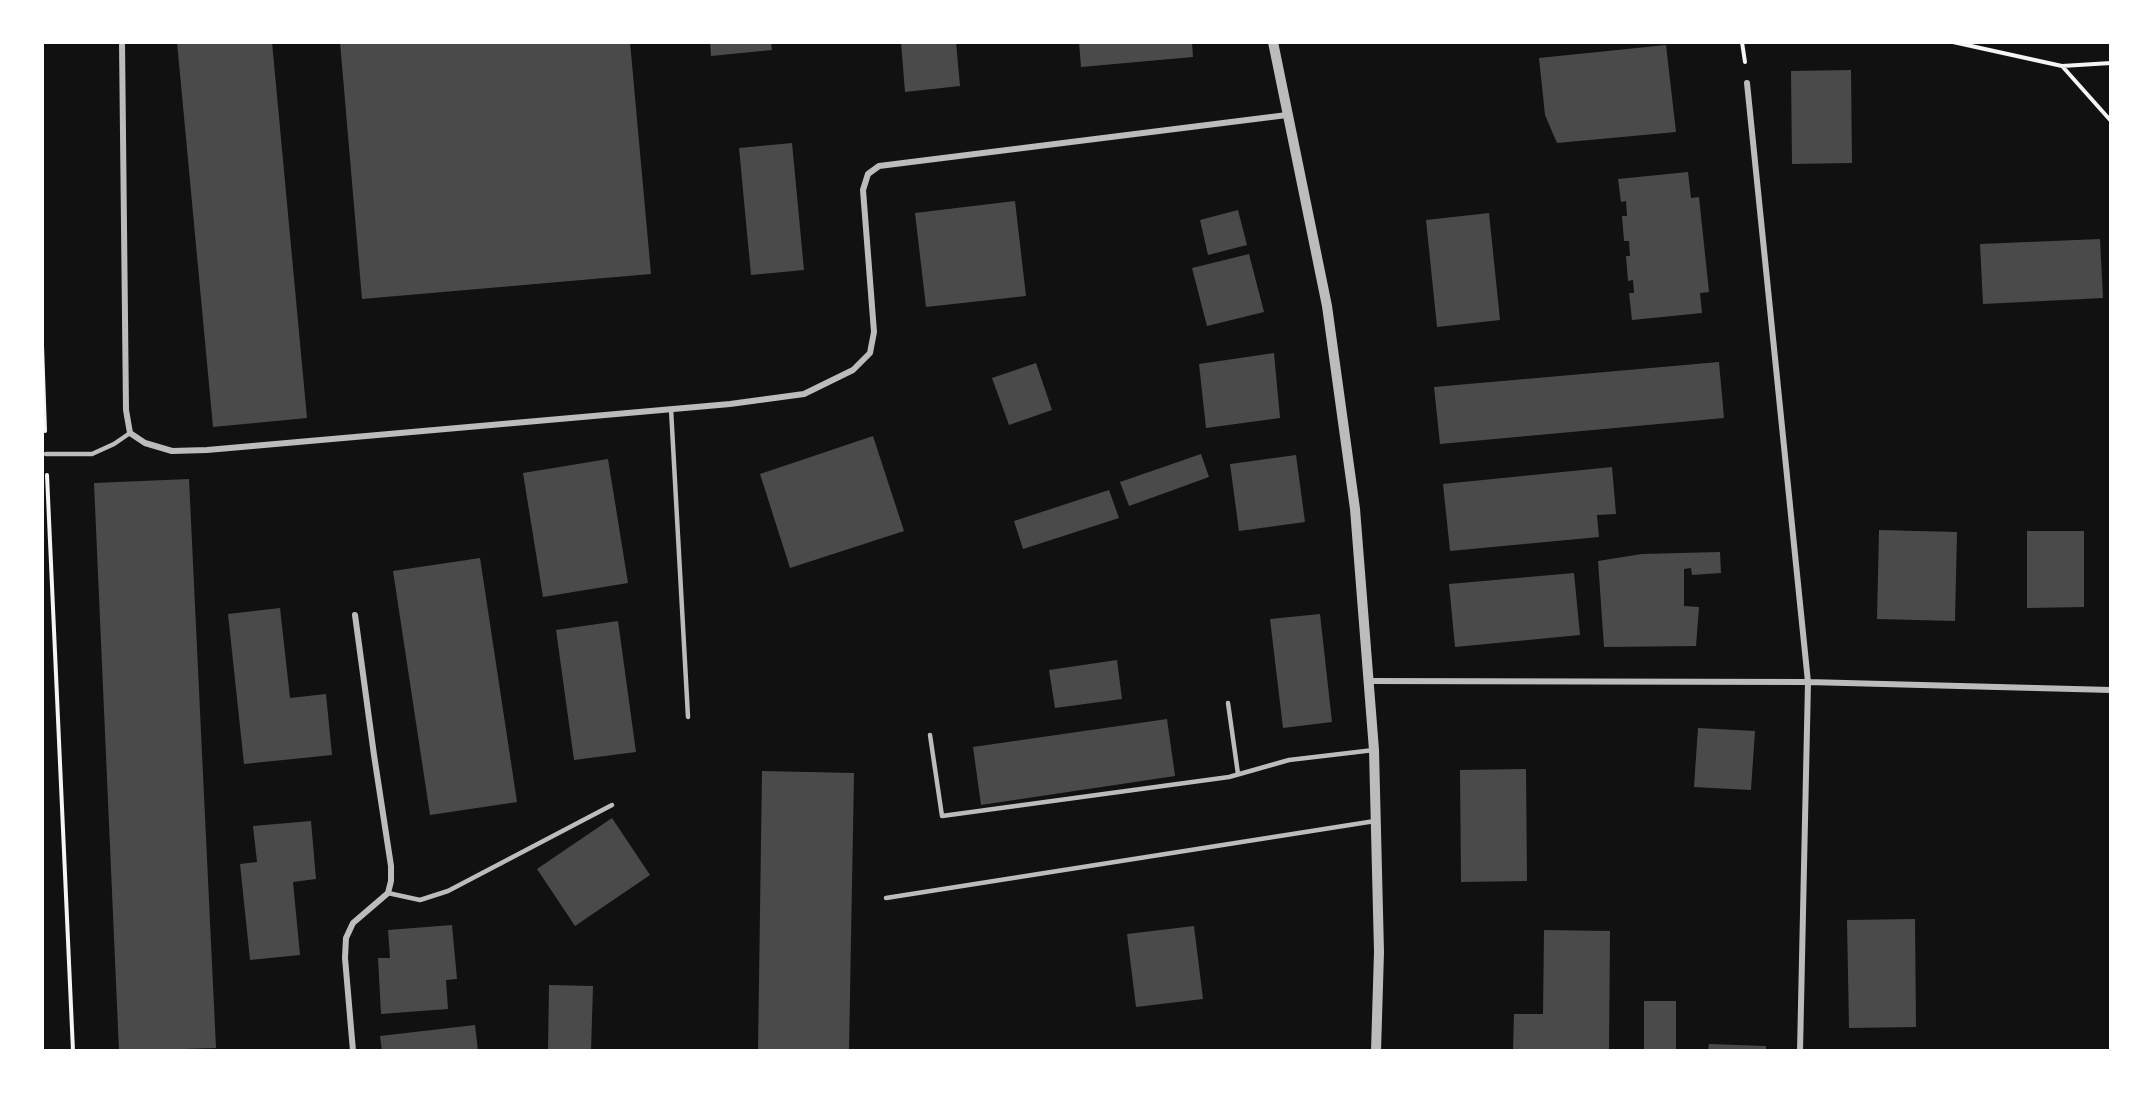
<!DOCTYPE html>
<style>
body{margin:0}
#map{position:relative;width:2153px;height:1093px;overflow:hidden;background:#111;font-family:Barlow,sans-serif}
canvas{display:block}
.frame{position:absolute;inset:0;border:44px solid #fff;pointer-events:none}
</style>
<div id="map">
<canvas width="2153" height="1093"></canvas>
<div class="frame"></div>
</div>
<script>
const ctx = document.querySelector('canvas').getContext('2d');
ctx.lineJoin = 'round';
function paint(path, color) { ctx.fillStyle = color; ctx.fill(path, 'evenodd'); }
const shape = rows => new Path2D(rows.map(r => 'M' + r).join(''));
function trace(path, color, width, dash) { ctx.strokeStyle = color; ctx.lineWidth = width; ctx.lineCap = dash ? 'butt' : 'round'; ctx.setLineDash(dash || []); ctx.stroke(path); }
paint(shape([
 [177,42,272,42,307,418,213,427],
 [340,42,630,42,651,274,362,299],
 [710,42,771,42,772,50,711,56],
 [901,42,956,42,960,86,905,92],
 [1079,42,1192,42,1193,57,1081,67],
 [1666,45,1676,132,1557,143,1545,115,1539,58],
 [1851,70,1852,163,1792,164,1791,71],
 [792,143,804,270,751,275,739,148],
 [1688,172,1691,198,1699,197,1709,292,1700,293,1702,313,1632,320,1629,293,1634,293,1633,280,1628,281,1626,256,1630,256,1629,241,1624,241,1622,216,1627,216,1626,201,1621,202,1618,179],
 [1015,201,1026,296,926,307,915,213],
 [1238,210,1247,245,1208,255,1200,220],
 [1489,213,1500,320,1437,327,1426,220],
 [2100,239,2103,298,1983,304,1980,244],
 [1249,254,1264,312,1207,326,1192,268],
 [1274,353,1280,418,1206,428,1199,364],
 [1719,362,1724,418,1440,444,1434,387],
 [1036,363,1052,410,1009,425,992,378],
 [873,436,904,531,790,568,760,474],
 [1201,454,1209,477,1129,506,1120,482],
 [1296,455,1305,522,1239,531,1230,464],
 [608,459,628,583,543,597,523,473],
 [1612,467,1616,514,1597,515,1599,537,1450,551,1443,484],
 [189,479,216,1048,119,1051,94,483],
 [1109,490,1119,518,1023,549,1014,521],
 [1879,530,1957,532,1955,621,1877,619],
 [2027,531,2084,531,2084,607,2027,608],
 [1720,552,1721,573,1692,575,1691,568,1684,569,1684,606,1699,607,1696,646,1604,647,1598,561,1642,554],
 [480,558,517,802,430,815,393,571],
 [1574,573,1580,635,1455,647,1449,584],
 [280,608,290,698,326,694,332,755,244,764,228,614],
 [1320,614,1332,722,1283,728,1270,619],
 [618,621,636,752,574,760,556,630],
 [1117,660,1122,699,1055,708,1049,670],
 [1167,719,1175,776,981,805,973,747],
 [1698,728,1755,731,1751,790,1694,787],
 [1526,769,1527,881,1461,882,1460,770],
 [762,771,854,773,849,1051,758,1051],
 [612,818,650,875,575,926,537,869],
 [311,821,316,879,293,882,300,955,250,960,240,864,257,862,253,826],
 [1915,919,1916,1027,1849,1028,1847,920],
 [452,925,457,979,446,980,448,1009,381,1014,378,958,390,958,388,930],
 [1194,926,1203,999,1136,1007,1127,934],
 [1544,930,1610,931,1609,1051,1513,1051,1514,1014,1543,1014],
 [549,985,593,986,591,1051,548,1051],
 [1644,1001,1676,1001,1676,1051,1644,1051],
 [475,1025,478,1051,382,1051,380,1036],
 [1709,1044,1766,1046,1766,1051,1708,1051]
]), '#4a4a4a');
trace(shape([
 [1742,42,1745,62],
 [1953,42,2062,66,2111,63],
 [2062,66,2111,121],
 [42,345,45,431],
 [47,475,73,1051]
]), '#f5f5f5', 4);
trace(shape([
 [671,409,688,717],
 [46,454,92,454,114,444,130,433],
 [1228,703,1238,774],
 [930,735,942,816,1229,777,1289,760,1374,750],
 [388,893,420,900,448,891,612,805],
 [886,898,1375,821]
]), '#bcbcbc', 4.5);
trace(shape([
 [122,42,126,410,130,433,145,443,172,451,207,450,730,404,804,394,853,370,870,353,874,332,863,190,868,174,879,166,1287,115],
 [1747,83,1808,682,1800,1051],
 [1369,681,1808,682,2111,690],
 [353,1051,345,958,346,938,353,923,388,893,391,881,391,866,374,755,355,615]
]), '#bcbcbc', 6);
trace(shape([
 [1273,42,1327,306,1355,509,1374,750,1379,952,1376,1051]
]), '#bcbcbc', 10);
</script>
